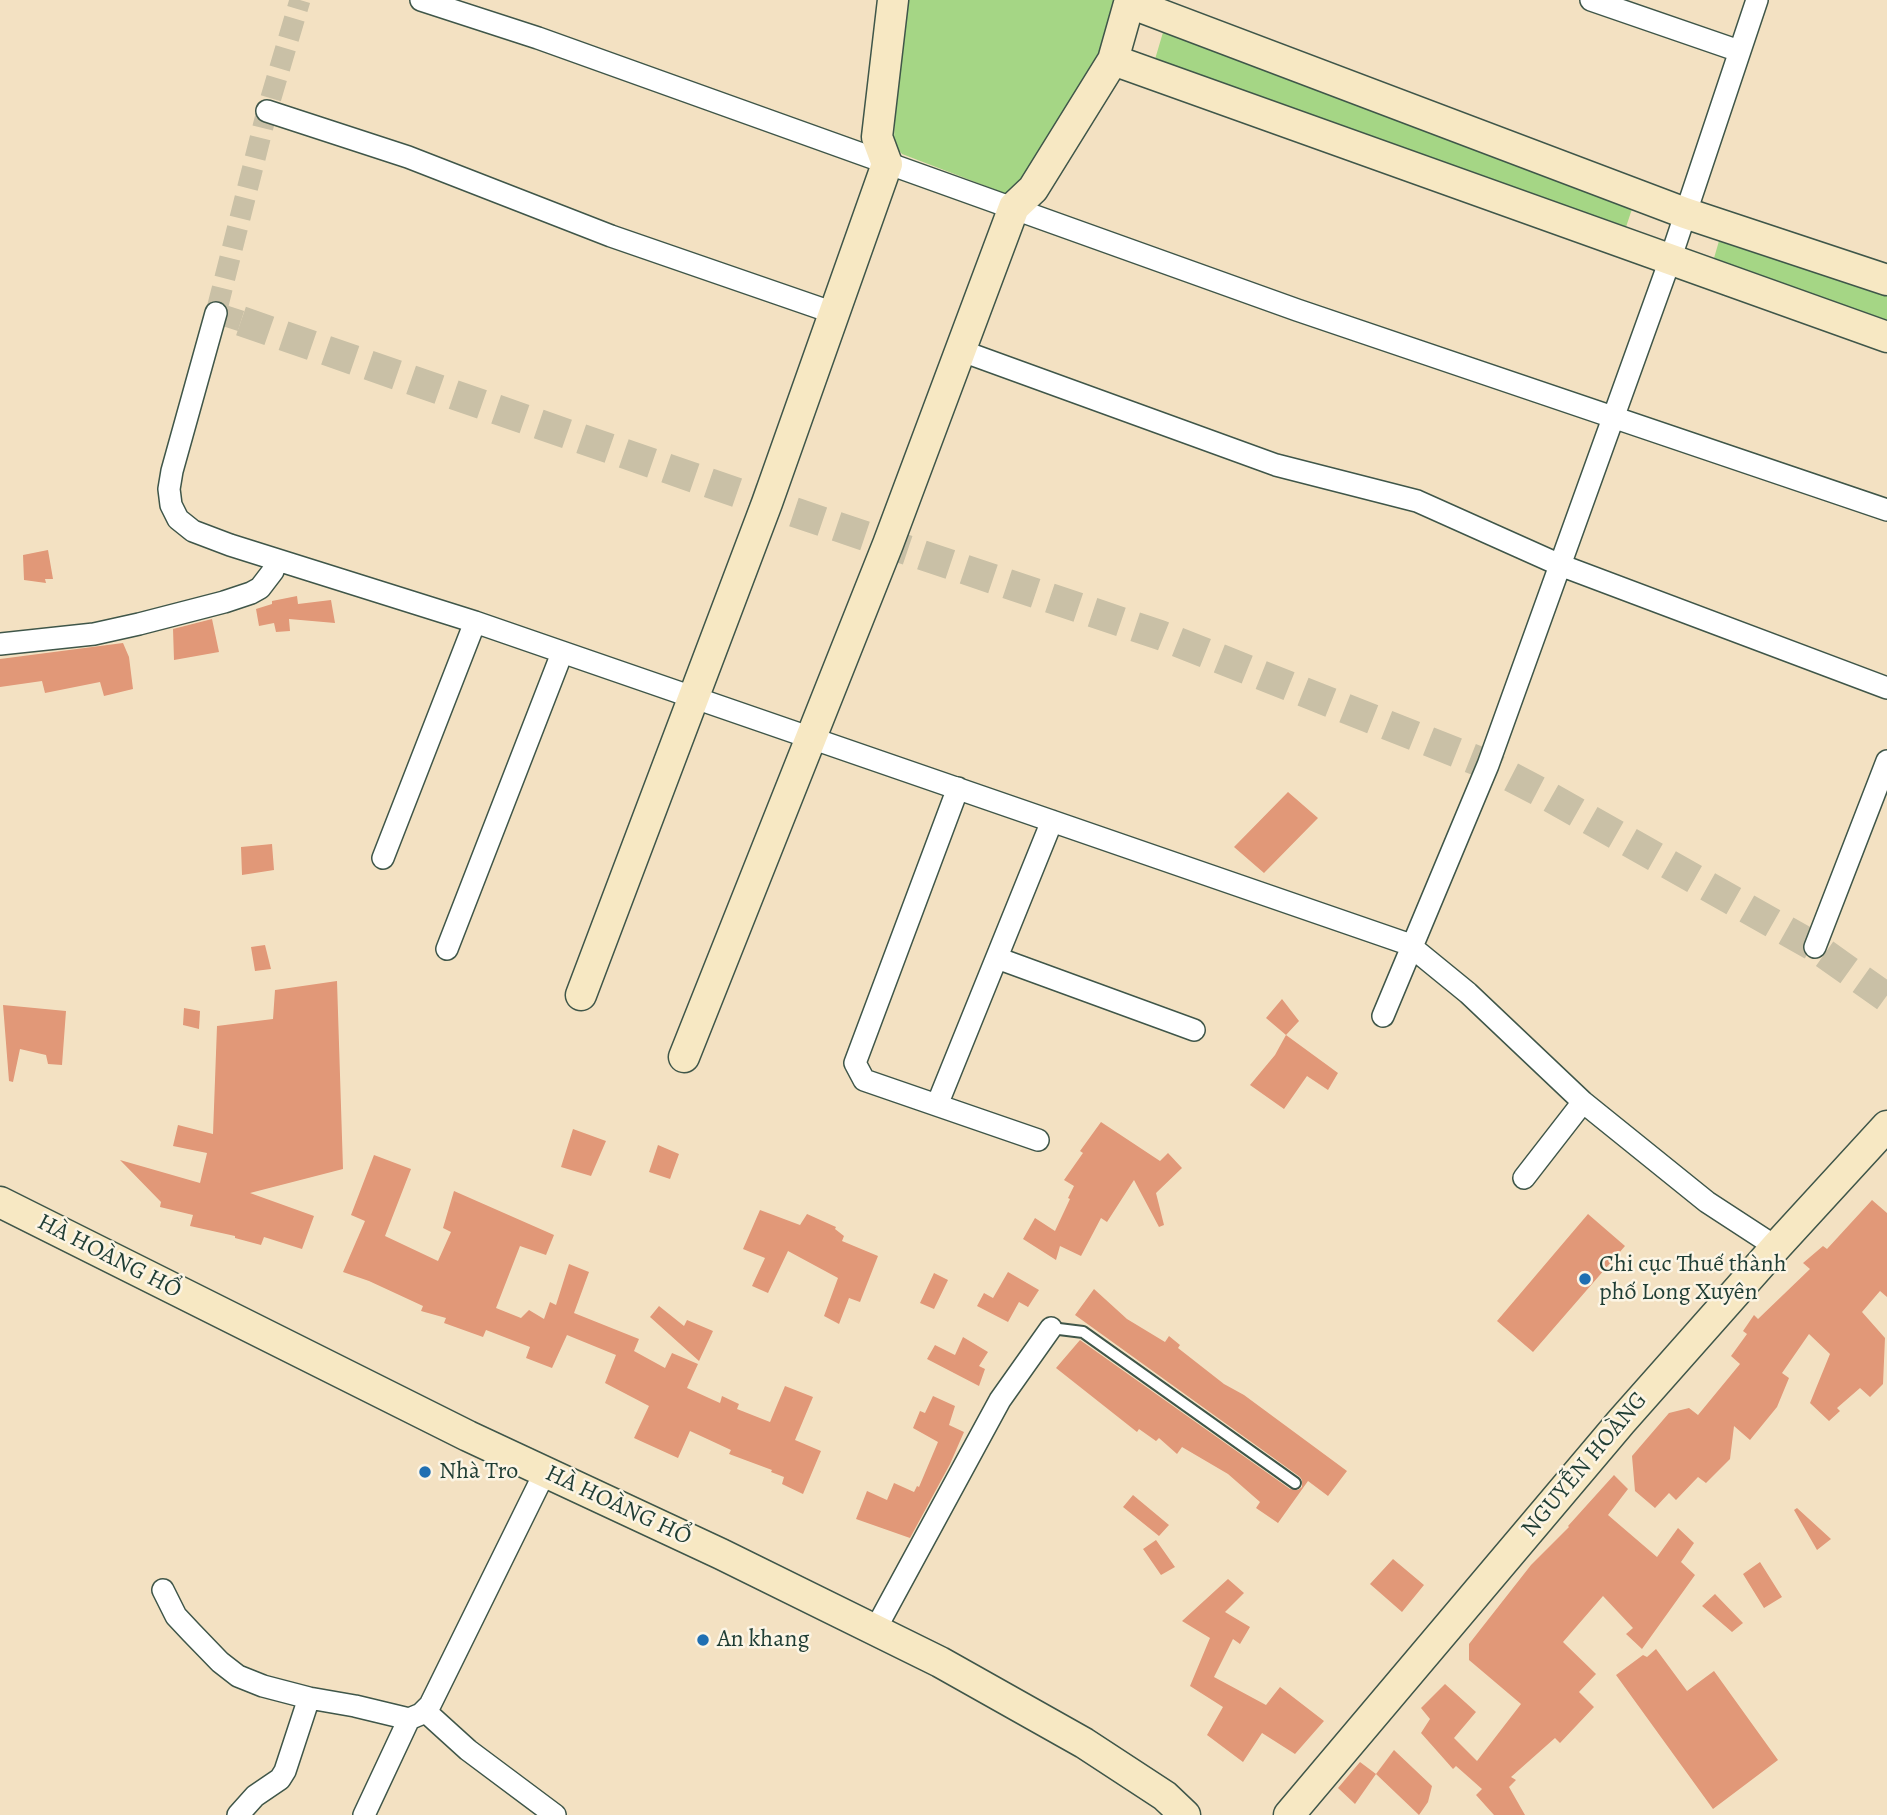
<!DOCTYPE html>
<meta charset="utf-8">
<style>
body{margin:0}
canvas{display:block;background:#f3e1c2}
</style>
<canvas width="1887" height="1815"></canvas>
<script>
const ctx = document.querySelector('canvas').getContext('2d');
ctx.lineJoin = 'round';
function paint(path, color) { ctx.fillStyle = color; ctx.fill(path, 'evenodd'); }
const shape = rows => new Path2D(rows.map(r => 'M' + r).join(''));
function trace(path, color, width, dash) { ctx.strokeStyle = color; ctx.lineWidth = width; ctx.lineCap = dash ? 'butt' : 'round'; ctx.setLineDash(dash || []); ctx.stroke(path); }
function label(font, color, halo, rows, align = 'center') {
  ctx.font = font + ' Alegreya,serif'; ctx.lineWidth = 5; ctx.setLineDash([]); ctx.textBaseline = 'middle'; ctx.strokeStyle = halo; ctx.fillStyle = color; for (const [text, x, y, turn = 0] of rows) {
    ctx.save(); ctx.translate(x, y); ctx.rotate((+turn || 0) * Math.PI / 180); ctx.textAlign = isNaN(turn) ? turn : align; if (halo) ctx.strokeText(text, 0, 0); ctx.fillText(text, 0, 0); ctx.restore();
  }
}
paint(shape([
 [905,0,1116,0,1092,75,1030,177,1011,191,1004,193,902,154,897,148,894,139,897,68],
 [1164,29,1634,203,1624,233,1153,66],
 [1721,234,1887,288,1887,320,1712,265]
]), '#a5d685');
paint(shape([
 [48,550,53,579,45,579,46,583,24,580,23,555],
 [297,596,298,604,331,600,335,623,289,619,290,631,276,632,274,623,259,626,256,609,272,604,272,601],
 [212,619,219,652,174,660,173,629],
 [123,643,129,657,133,689,104,696,100,682,45,693,42,681,0,687,0,659],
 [1288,792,1318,818,1264,873,1234,847],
 [272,844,274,870,242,875,241,847],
 [265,945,271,969,255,971,251,947],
 [337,981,343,1169,250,1193,314,1216,302,1249,264,1237,261,1245,235,1238,235,1236,190,1226,193,1215,160,1207,161,1202,120,1160,200,1183,207,1153,173,1146,178,1125,213,1134,217,1026,273,1019,275,990],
 [1282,999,1299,1021,1286,1035,1266,1018],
 [3,1005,66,1011,62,1065,48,1064,46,1055,20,1049,13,1082,9,1081],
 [184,1008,200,1011,199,1029,183,1025],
 [1286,1035,1338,1073,1328,1090,1307,1076,1284,1109,1250,1085,1275,1055],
 [1101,1122,1160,1161,1168,1153,1182,1168,1156,1193,1164,1225,1159,1227,1134,1180,1107,1222,1101,1218,1081,1256,1060,1246,1056,1260,1023,1239,1035,1218,1055,1231,1070,1199,1068,1198,1074,1186,1064,1180,1083,1153,1080,1151],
 [573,1129,606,1141,591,1176,561,1167],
 [658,1145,679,1154,670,1179,649,1172],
 [374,1155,411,1169,385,1236,438,1261,451,1232,443,1228,454,1191,554,1235,546,1255,520,1246,496,1308,521,1318,529,1310,544,1319,550,1302,556,1305,569,1264,589,1272,574,1313,639,1339,634,1351,665,1368,672,1353,698,1364,687,1388,720,1403,722,1396,739,1404,737,1409,770,1422,785,1386,813,1397,795,1440,821,1451,803,1494,782,1484,784,1477,771,1472,772,1470,729,1454,731,1450,690,1431,678,1458,634,1438,649,1406,605,1383,616,1355,567,1335,552,1368,526,1358,530,1347,486,1330,483,1337,444,1323,446,1318,421,1311,423,1306,369,1281,343,1272,365,1221,351,1215],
 [1872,1200,1887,1213,1887,1297,1880,1291,1862,1312,1885,1338,1883,1384,1870,1397,1860,1388,1837,1408,1840,1411,1829,1421,1810,1403,1830,1354,1809,1334,1782,1373,1789,1378,1777,1407,1750,1440,1734,1426,1730,1459,1706,1483,1698,1477,1676,1500,1669,1493,1655,1508,1635,1491,1632,1456,1669,1413,1689,1408,1698,1415,1740,1364,1731,1356,1747,1334,1743,1331,1754,1315,1758,1319,1810,1269,1803,1263,1823,1246,1827,1249],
 [760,1210,800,1225,807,1214,836,1227,835,1229,844,1236,842,1241,878,1256,860,1302,849,1298,839,1324,824,1316,838,1278,788,1251,768,1293,752,1286,765,1258,743,1249],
 [1588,1214,1625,1246,1533,1352,1497,1321],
 [1008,1272,1039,1290,1028,1307,1019,1302,1008,1322,977,1306,984,1293,993,1298],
 [934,1273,948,1280,934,1309,920,1303],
 [1094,1289,1127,1319,1165,1342,1169,1336,1180,1345,1178,1348,1224,1384,1244,1395,1347,1471,1328,1496,1308,1481,1278,1523,1256,1508,1260,1502,1228,1474,1182,1447,1177,1454,1159,1438,1156,1441,1139,1429,1137,1432,1056,1368,1080,1340,1290,1489,1298,1490,1302,1487,1302,1480,1300,1477,1075,1315],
 [659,1306,684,1326,687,1320,713,1331,699,1361,650,1317],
 [963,1337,988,1352,979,1366,985,1369,979,1386,927,1359,935,1345,955,1355],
 [933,1396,955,1406,949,1425,964,1432,950,1464,910,1538,856,1519,867,1491,887,1500,894,1483,914,1492,917,1486,919,1487,938,1442,913,1428,920,1411,925,1413],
 [1614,1475,1628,1489,1608,1515,1657,1557,1678,1528,1694,1543,1681,1562,1695,1575,1642,1649,1626,1634,1633,1628,1603,1596,1563,1642,1596,1674,1579,1692,1594,1707,1560,1743,1555,1738,1511,1777,1516,1780,1509,1787,1525,1815,1494,1815,1476,1795,1482,1789,1456,1766,1453,1769,1421,1733,1430,1719,1421,1708,1445,1684,1476,1712,1454,1738,1477,1761,1521,1704,1469,1660,1469,1644,1531,1565,1569,1527,1568,1526],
 [1133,1495,1169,1525,1159,1536,1123,1507],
 [1797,1508,1831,1539,1817,1550,1794,1510],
 [1156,1540,1175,1567,1161,1575,1143,1549],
 [1393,1559,1424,1585,1402,1612,1370,1584],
 [1760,1562,1782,1597,1764,1608,1743,1574],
 [1228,1579,1244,1593,1225,1612,1250,1627,1240,1644,1233,1639,1214,1677,1266,1705,1280,1687,1324,1721,1295,1754,1262,1733,1243,1762,1207,1735,1223,1707,1190,1686,1210,1638,1182,1621],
 [1715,1594,1743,1623,1732,1632,1702,1606],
 [1656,1649,1687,1691,1714,1671,1778,1760,1713,1809,1616,1675,1643,1655,1647,1657],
 [1394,1750,1432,1786,1428,1802,1419,1815,1376,1774],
 [1360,1762,1376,1774,1355,1804,1338,1788]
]), '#e19878');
trace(shape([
 [241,321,216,313,267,111,300,0]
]), '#c9c0a6', 21, [21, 10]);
trace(shape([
 [241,321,767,503,1160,635,1488,765,1546,795,1815,947,1887,998]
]), '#c9c0a6', 30, [30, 15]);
const lane = shape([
 [1051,1328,1083,1332,1295,1483]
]);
const street = shape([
 [421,0,538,38,1297,310,1887,510],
 [1591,0,1739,51],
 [267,111,408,157,611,236,834,313],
 [216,313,172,471,169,489,171,505,178,519,193,531,230,545,475,622],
 [962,351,1276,465,1417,501,1560,565,1887,688],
 [0,644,94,634,139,624,224,602,251,593,260,588,273,571,276,560],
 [958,788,855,1063,864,1080,1038,1140],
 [383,858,475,622,1408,944,1468,993,1583,1102,1707,1202,1776,1247],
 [1815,947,1887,761],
 [447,949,562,653],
 [997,958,1194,1030],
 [1383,1016,1488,765,1670,260,1757,0],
 [937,1105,1052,821],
 [1524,1178,1583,1102],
 [163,1590,176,1616,191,1632,220,1662,238,1676,263,1686,309,1698,355,1706,409,1719,421,1714,430,1705,545,1472],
 [875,1630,1000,1400,1051,1328],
 [425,1711,468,1750,555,1815],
 [238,1815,255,1796,280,1779,285,1771,309,1698],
 [364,1815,409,1719]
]);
const secondary = shape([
 [1130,3,1685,213,1887,280],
 [1113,60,1887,337],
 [581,995,767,503,887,164,877,137,893,0],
 [684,1057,888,544,1014,207,1033,189,1113,60,1130,0],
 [0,1202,468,1436,721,1554,940,1662,1084,1743,1165,1796,1185,1815],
 [1289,1815,1621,1422,1776,1247,1887,1126]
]);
trace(lane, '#3f5649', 14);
trace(street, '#3f5649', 24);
trace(secondary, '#3f5649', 33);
trace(lane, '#fff', 10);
trace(street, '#fff', 21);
trace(secondary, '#f7e8c3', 30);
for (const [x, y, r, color] of [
 [1585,1279,7,"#1f6fb2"],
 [425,1472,7,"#1f6fb2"],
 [703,1640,7,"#1f6fb2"]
]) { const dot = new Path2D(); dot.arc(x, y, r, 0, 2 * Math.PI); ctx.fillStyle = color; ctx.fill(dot); trace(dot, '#fcf5e5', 2.5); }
label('24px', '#1f3d34', '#fcf5e5', [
 ["HÀ HOÀNG HỔ",109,1257,27],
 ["NGUYỄN HOÀNG",1585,1465,-50],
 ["HÀ HOÀNG HỔ",618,1506,25]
]);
label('24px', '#1f3d34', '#fcf5e5', [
 ["Chi cục Thuế thành",1599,1265],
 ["phố Long Xuyên",1599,1293],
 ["Nhà Tro",439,1472],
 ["An khang",717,1640]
], 'left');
</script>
